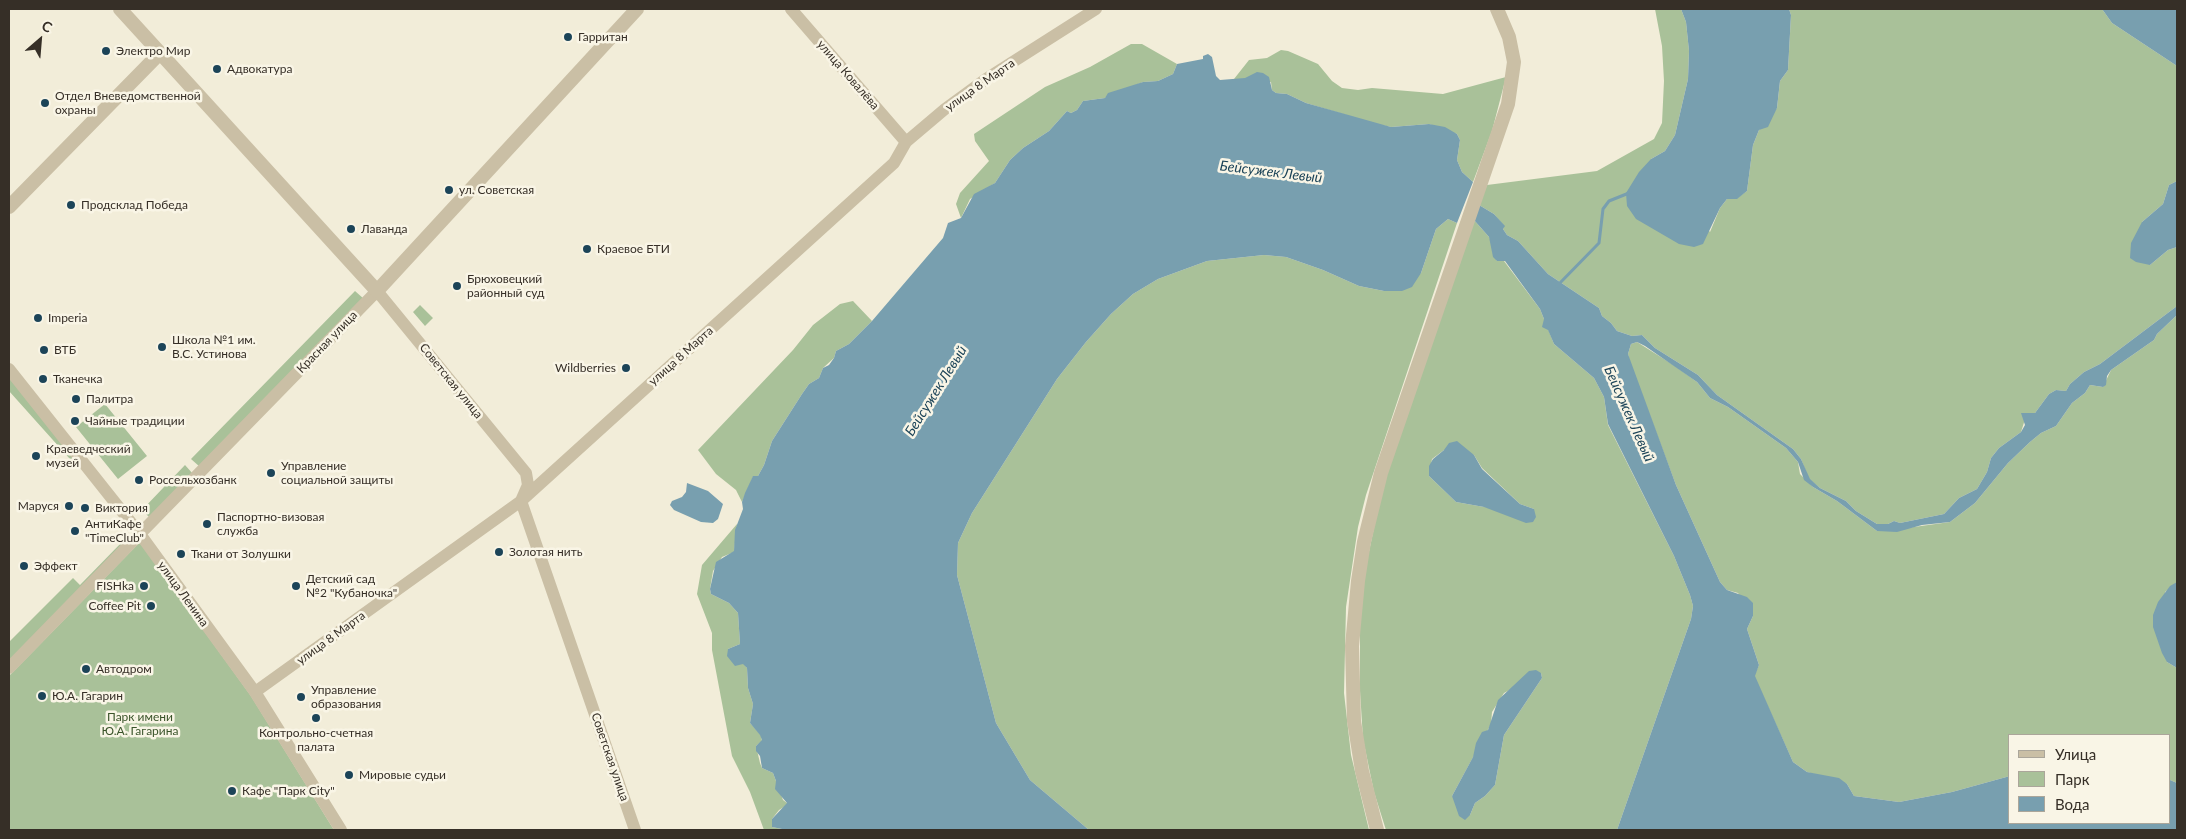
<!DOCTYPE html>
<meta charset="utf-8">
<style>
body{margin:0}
#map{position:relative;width:2186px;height:839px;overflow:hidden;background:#f2edd9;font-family:Lato,sans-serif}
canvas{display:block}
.frame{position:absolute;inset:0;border:10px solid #362f27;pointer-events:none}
.legend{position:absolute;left:2008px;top:734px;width:162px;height:90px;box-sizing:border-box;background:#f9f5e6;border:1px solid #aba69a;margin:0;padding:6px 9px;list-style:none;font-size:15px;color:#362f27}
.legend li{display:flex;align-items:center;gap:10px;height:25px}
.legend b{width:25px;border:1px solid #aba69a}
.north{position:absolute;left:15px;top:15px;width:50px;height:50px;-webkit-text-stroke:4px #f9f5e6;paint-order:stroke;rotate:27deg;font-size:14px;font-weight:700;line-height:20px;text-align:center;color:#362f27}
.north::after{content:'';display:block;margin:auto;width:18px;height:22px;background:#362f27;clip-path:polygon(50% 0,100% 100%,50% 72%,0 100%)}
</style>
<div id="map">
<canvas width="2186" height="839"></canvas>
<div class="frame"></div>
<ul class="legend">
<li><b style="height:6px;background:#cabfa5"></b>Улица</li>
<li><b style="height:14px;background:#a9c199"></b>Парк</li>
<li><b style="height:14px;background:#789faf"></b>Вода</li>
</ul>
<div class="north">С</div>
</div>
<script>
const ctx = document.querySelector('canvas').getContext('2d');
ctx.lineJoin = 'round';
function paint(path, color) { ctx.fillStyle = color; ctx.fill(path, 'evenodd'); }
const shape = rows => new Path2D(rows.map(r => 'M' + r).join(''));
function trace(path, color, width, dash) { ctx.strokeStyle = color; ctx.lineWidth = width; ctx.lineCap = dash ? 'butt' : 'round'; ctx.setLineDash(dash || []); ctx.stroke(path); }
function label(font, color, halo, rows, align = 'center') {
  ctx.font = font + ' Lato,sans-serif'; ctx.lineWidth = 5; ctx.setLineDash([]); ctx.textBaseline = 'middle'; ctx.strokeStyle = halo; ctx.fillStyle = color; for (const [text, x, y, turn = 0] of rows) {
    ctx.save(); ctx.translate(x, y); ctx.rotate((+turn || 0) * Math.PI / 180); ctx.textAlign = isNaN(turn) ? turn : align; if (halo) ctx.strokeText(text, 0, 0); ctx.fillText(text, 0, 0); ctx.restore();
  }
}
paint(shape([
 [1655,9,1681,9,1686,22,1689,51,1688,79,1675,135,1665,151,1651,159,1710,232,1720,208,1727,199,1737,198,1747,191,1753,145,1759,130,1777,108,1780,81,1788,70,1791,15,1789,9,2102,9,2112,23,2177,66,2177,181,2169,185,2163,204,2142,222,2150,265,2168,250,2177,247,2177,306,2100,364,2084,372,2070,384,2066,391,2056,390,2049,394,2035,413,2027,413,2021,432,1999,448,1991,458,1987,472,1977,489,1959,498,1944,514,1900,523,1894,521,1888,524,1877,524,1856,511,1846,501,1820,488,1809,479,1801,459,1793,449,1717,395,1698,375,1655,348,1642,335,1632,336,1617,331,1611,323,1602,316,1599,308,1548,274,1518,241,1507,235,1503,229,1504,226,1494,214,1479,205,1487,185,1597,171,1654,139,1662,123,1664,81,1662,46],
 [1131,44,1142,44,1177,64,1173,74,1158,81,1143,82,1105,98,1083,101,1077,110,1071,113,1067,111,1049,131,1023,148,1010,160,995,183,970,199,961,218,956,204,960,193,989,161,975,141,974,134,1045,87,1090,67],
 [1281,50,1288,51,1318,64,1332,81,1342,88,1358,90,1372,88,1443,94,1506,77,1492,131,1473,182,1462,172,1457,160,1460,140,1457,134,1429,124,1391,127,1376,124,1306,103,1287,94,1276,93,1272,90,1271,82,1234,79,1249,60,1267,58],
 [1448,219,1457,223,1366,495,1358,527,1346,607,1344,693,1351,755,1369,830,1089,830,1030,780,996,723,957,575,958,543,972,513,1057,379,1086,342,1111,314,1133,294,1158,279,1207,261,1264,255,1286,257,1323,270,1359,286,1384,291,1421,273,1436,229],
 [1474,220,1489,237,1492,243,1492,251,1497,261,1504,261,1540,309,1554,344,1594,378,1604,397,1608,425,1674,556,1690,595,1693,606,1691,619,1617,830,1386,830,1374,792,1363,739,1360,691,1360,623,1365,571,1382,489],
 [1444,450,1474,455,1482,468,1520,504,1534,509,1484,507,1456,502,1429,476,1432,459],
 [1541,673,1542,678,1504,735,1495,785,1485,796,1475,803,1470,815,1452,796,1491,724,1492,712,1504,693],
 [355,291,364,299,200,467,191,459],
 [853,301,872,321,849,344,836,351,834,358,823,368,819,378,809,384,802,394,772,441,764,465,758,476,753,477,742,502,736,490,716,474,698,450,793,350,813,325,840,304],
 [420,305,433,318,425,326,413,312],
 [2177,315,2177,582,2165,592,2167,662,2177,668,2177,783,2170,780,2170,735,2010,735,2010,776,1952,792,1899,802,1854,796,1847,784,1807,772,1793,762,1754,676,1759,665,1747,629,1753,616,1738,593,1727,590,1720,582,1676,485,1630,363,1628,354,1631,344,1637,342,1675,366,1697,382,1710,398,1728,407,1786,448,1798,462,1800,474,1813,487,1837,501,1877,531,1885,531,1950,522,1975,503,2008,463,2030,442,2041,433,2056,426,2072,403,2085,393,2090,385,2103,387,2111,370,2154,340,2157,334],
 [9,374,81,465,78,468,9,391],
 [105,404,147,456,118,479,76,427],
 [185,465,193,474,150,518,142,510],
 [737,524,734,552,722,557,713,571,710,589,711,594,729,603,738,613,740,644,728,649,739,664,744,664,747,668,748,688,753,704,750,723,761,735,762,741,756,746,760,763,762,768,773,773,783,800,787,803,787,805,779,810,772,819,772,827,787,830,764,830,750,792,732,756,712,650,712,633,697,594,702,565],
 [122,542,125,545,9,664,9,642,73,578,80,585],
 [140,542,251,696,334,830,9,830,9,676]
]), '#a9c199');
paint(shape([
 [1681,9,1789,9,1791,15,1788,70,1780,81,1777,108,1768,127,1759,130,1753,145,1747,191,1737,199,1727,199,1720,208,1703,244,1694,247,1679,244,1636,219,1627,206,1626,193,1639,172,1651,159,1665,151,1675,135,1688,79,1689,51,1686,22],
 [2102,9,2177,9,2177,66,2112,23],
 [1208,54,1212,57,1216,76,1220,80,1245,78,1257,72,1263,73,1269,77,1272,90,1276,93,1287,94,1306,103,1391,127,1429,124,1445,127,1457,134,1460,140,1457,160,1462,172,1473,182,1457,223,1448,219,1436,229,1421,273,1412,287,1402,291,1384,291,1359,286,1323,270,1286,257,1264,255,1207,261,1158,279,1133,294,1111,314,1086,342,1057,379,972,513,958,543,957,575,996,723,1030,780,1089,830,787,830,772,827,772,819,787,803,775,789,776,781,773,773,762,768,760,756,756,751,756,746,762,740,760,735,750,723,753,704,748,688,747,668,743,664,735,666,727,656,728,649,740,644,738,613,729,603,711,594,710,589,716,562,734,551,735,530,743,509,742,502,745,493,753,476,758,476,764,465,772,441,802,394,809,384,819,378,823,368,829,365,834,358,836,351,849,344,872,321,943,238,948,223,961,218,974,194,995,183,1010,160,1023,148,1049,131,1067,111,1071,113,1077,110,1083,101,1105,98,1108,93,1143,82,1158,81,1173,74,1177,64,1203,59,1203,56],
 [2177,181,2177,247,2168,250,2150,265,2136,262,2130,258,2131,243,2142,222,2163,204,2169,185],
 [1479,205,1494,214,1505,226,1503,229,1507,235,1518,241,1548,274,1599,308,1602,316,1611,323,1617,331,1632,336,1642,335,1655,348,1698,375,1717,395,1793,449,1801,459,1810,479,1820,488,1846,501,1856,511,1877,524,1888,524,1894,521,1900,523,1944,514,1959,498,1977,489,1987,472,1991,458,1999,448,2021,432,2025,425,2021,413,2035,413,2049,394,2056,390,2066,391,2070,384,2084,372,2100,364,2177,306,2177,315,2157,334,2154,340,2111,370,2107,376,2106,385,2103,387,2090,385,2085,393,2072,403,2056,426,2041,433,2030,442,2008,463,1975,503,1950,522,1922,525,1897,532,1877,531,1837,501,1813,487,1804,480,1798,462,1786,448,1728,407,1710,398,1697,382,1645,346,1637,342,1631,344,1628,354,1676,485,1720,582,1727,590,1747,597,1753,603,1753,616,1747,629,1759,665,1755,676,1793,762,1807,772,1839,778,1847,784,1854,796,1899,802,1952,792,2010,776,2010,823,2170,823,2170,780,2177,783,2177,830,1617,830,1691,619,1693,606,1690,595,1674,556,1608,424,1604,397,1594,378,1554,344,1548,330,1542,327,1544,319,1540,309,1505,261,1497,261,1493,257,1489,237,1474,220],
 [1457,441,1474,455,1482,469,1520,504,1534,509,1536,517,1533,522,1526,523,1484,507,1456,502,1429,476,1429,466,1433,459,1444,450,1449,443],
 [687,483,708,491,723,504,718,519,713,523,701,522,674,510,670,505,672,501,682,497,686,492],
 [2177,582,2177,668,2167,662,2162,653,2153,627,2153,615,2158,602,2170,586],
 [1536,670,1541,673,1542,678,1504,735,1495,785,1485,796,1475,803,1470,815,1465,820,1459,816,1452,796,1473,757,1476,743,1482,732,1488,730,1498,700,1529,671]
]), '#789faf');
trace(shape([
 [1557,286,1599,243,1603,209,1609,201,1629,193]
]), '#789faf', 3);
trace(shape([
 [791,9,906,142],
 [9,369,140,534,255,692,341,830],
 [9,668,377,291,526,473,528,485,521,501,635,830],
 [255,692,521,501,894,163,906,142,945,109,986,79,1096,9]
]), '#cabfa5', 12);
trace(shape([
 [120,9,377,291,637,9],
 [9,207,160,53],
 [1377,830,1362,771,1354,721,1352,646,1358,581,1364,542,1381,473,1508,104,1514,62,1509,37,1497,9]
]), '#cabfa5', 14);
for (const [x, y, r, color] of [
 [568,37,5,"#1c4458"],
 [106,51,5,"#1c4458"],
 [217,69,5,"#1c4458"],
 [45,103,5,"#1c4458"],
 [449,190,5,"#1c4458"],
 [71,205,5,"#1c4458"],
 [351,229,5,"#1c4458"],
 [587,249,5,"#1c4458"],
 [457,286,5,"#1c4458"],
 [38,318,5,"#1c4458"],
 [162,347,5,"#1c4458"],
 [44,350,5,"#1c4458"],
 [626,368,5,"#1c4458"],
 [43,379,5,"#1c4458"],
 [76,399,5,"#1c4458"],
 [75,421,5,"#1c4458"],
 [36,456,5,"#1c4458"],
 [271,473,5,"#1c4458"],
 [139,480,5,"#1c4458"],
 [69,506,5,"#1c4458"],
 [85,508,5,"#1c4458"],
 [207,524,5,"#1c4458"],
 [75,531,5,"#1c4458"],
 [499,552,5,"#1c4458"],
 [181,554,5,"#1c4458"],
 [24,566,5,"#1c4458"],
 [144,586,5,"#1c4458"],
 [296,586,5,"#1c4458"],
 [151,606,5,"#1c4458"],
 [86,669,5,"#1c4458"],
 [42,696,5,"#1c4458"],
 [301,697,5,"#1c4458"],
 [316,718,5,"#1c4458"],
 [349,775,5,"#1c4458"],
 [232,791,5,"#1c4458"]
]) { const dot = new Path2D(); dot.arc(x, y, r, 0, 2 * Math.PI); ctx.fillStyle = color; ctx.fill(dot); trace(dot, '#f9f5e6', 2); }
label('12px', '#362f27', '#f9f5e6', [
 ["Гарритан",578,37],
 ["Электро Мир",116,51],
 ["Адвокатура",227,69],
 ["Отдел Вневедомственной",55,96],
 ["охраны",55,110],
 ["ул. Советская",459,190],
 ["Продсклад Победа",81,205],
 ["Лаванда",361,229],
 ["Краевое БТИ",597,249],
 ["Брюховецкий",467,279],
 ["районный суд",467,293],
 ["Imperia",48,318],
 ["Школа №1 им.",172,340],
 ["В.С. Устинова",172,354],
 ["ВТБ",54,350],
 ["Wildberries",616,368,"right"],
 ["Тканечка",53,379],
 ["Палитра",86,399],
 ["Чайные традиции",85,421],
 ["Краеведческий",46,449],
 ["музей",46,463],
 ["Управление",281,466],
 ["социальной защиты",281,480],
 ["Россельхозбанк",149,480],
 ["Маруся",59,506,"right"],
 ["Виктория",95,508],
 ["Паспортно-визовая",217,517],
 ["служба",217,531],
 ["АнтиКафе",85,524],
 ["\"TimeClub\"",85,538],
 ["Золотая нить",509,552],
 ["Ткани от Золушки",191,554],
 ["Эффект",34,566],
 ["Детский сад",306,579],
 ["№2 \"Кубаночка\"",306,593],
 ["FISHka",134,586,"right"],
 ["Coffee Pit",141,606,"right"],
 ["Автодром",96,669],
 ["Управление",311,690],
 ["образования",311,704],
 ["Ю.А. Гагарин",52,696],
 ["Контрольно-счетная",316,733,"center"],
 ["палата",316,747,"center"],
 ["Мировые судьи",359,775],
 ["Кафе \"Парк City\"",242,791]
], 'left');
label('12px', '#362f27', '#f9f5e6', [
 ["улица Ковалёва",848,75,49],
 ["улица 8 Марта",980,85,-35],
 ["Красная улица",327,342,-46],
 ["улица 8 Марта",681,356,-42],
 ["Советская улица",451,381,51],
 ["улица Ленина",183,594,54],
 ["улица 8 Марта",331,638,-36],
 ["Советская улица",610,757,71]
]);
label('12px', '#3a542a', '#f9f5e6', [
 ["Парк имени",140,717],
 ["Ю.А. Гагарина",140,731]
]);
label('italic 14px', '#1c4458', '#f9f5e6', [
 ["Бейсужек Левый",1271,172,7],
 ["Бейсужек Левый",936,391,-58],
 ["Бейсужек Левый",1629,414,66]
]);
</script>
